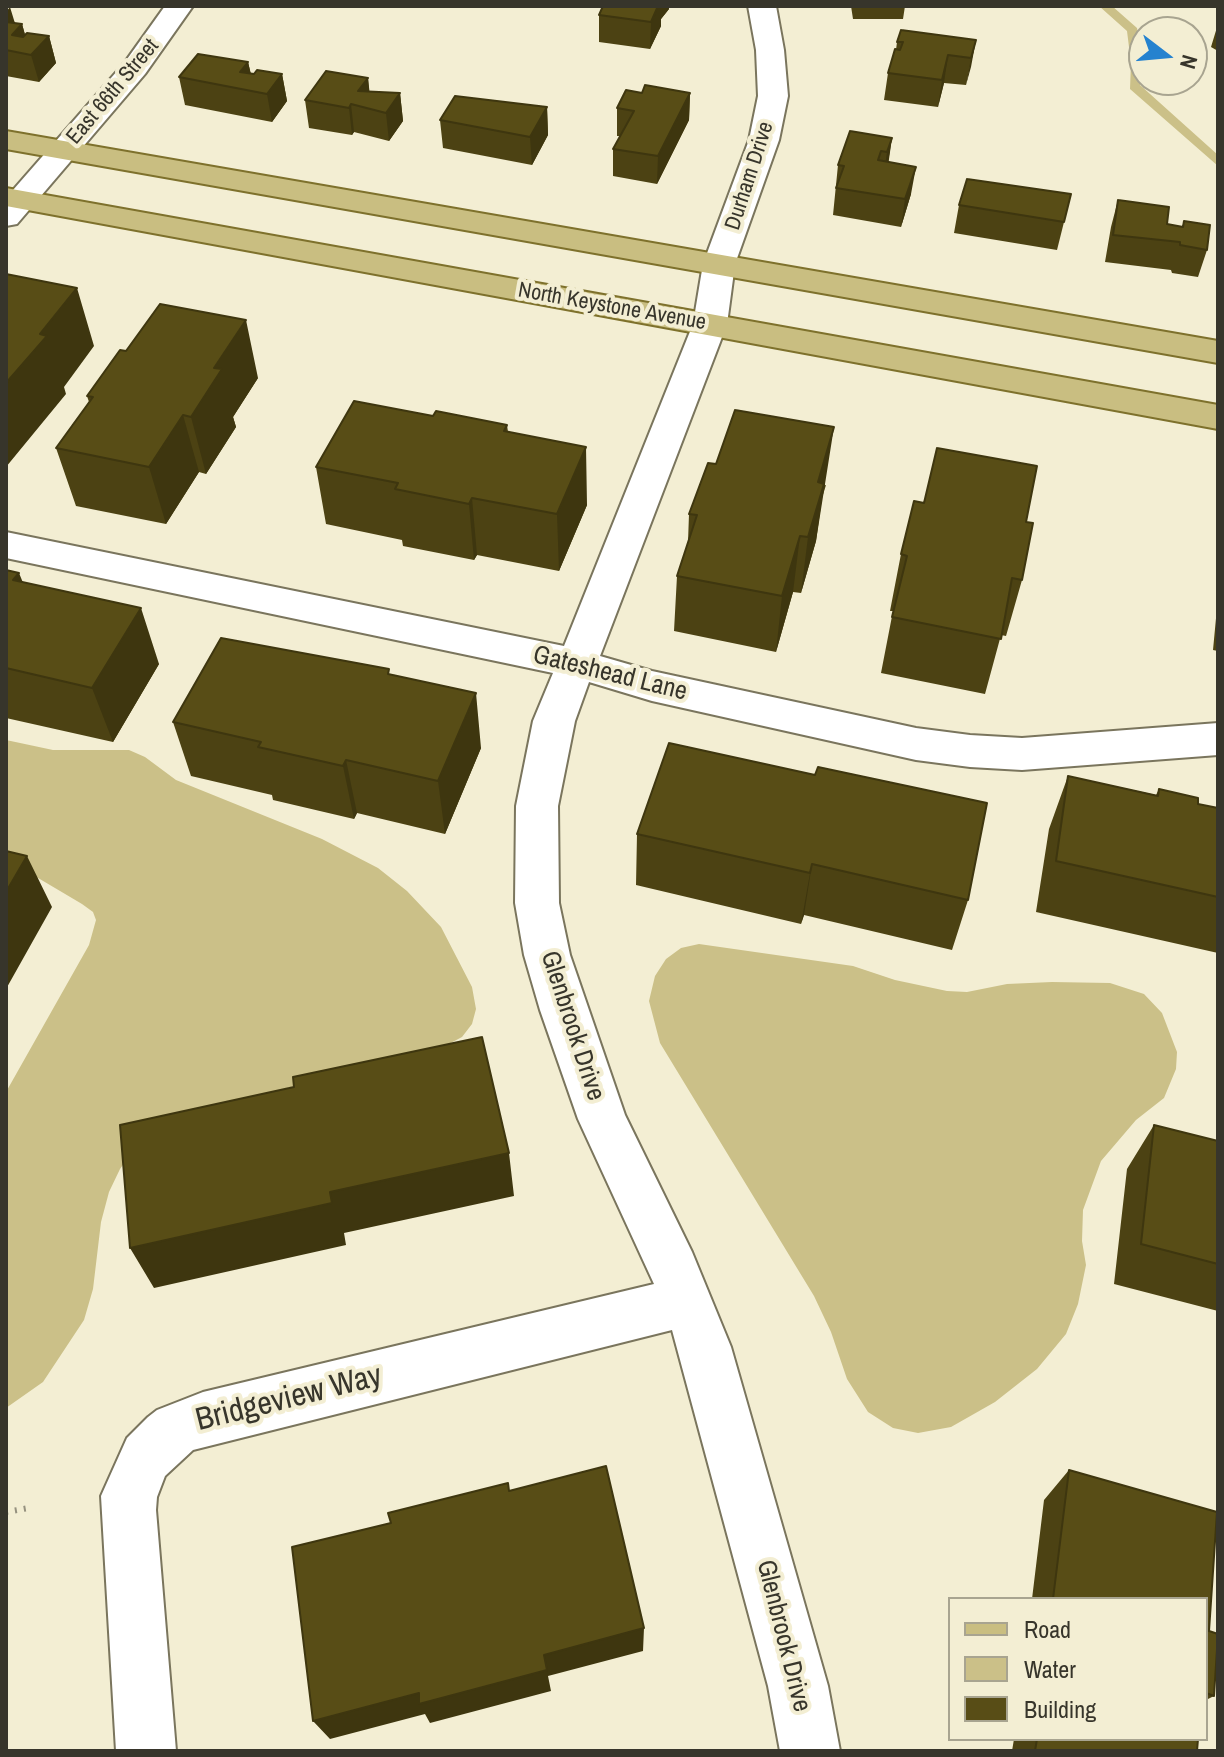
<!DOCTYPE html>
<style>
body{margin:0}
#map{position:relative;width:1224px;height:1757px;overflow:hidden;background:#f3eed3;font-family:"Archivo Narrow",sans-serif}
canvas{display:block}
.frame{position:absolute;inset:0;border:8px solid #37352b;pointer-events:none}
.legend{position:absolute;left:948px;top:1597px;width:260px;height:144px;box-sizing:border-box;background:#f3eed3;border:2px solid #a8a490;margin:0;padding:10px 14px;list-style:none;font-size:24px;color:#37352b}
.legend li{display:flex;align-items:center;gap:16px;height:40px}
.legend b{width:40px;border:2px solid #a8a490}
.north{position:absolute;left:1128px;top:16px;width:80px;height:80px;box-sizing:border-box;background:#f3eed3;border:2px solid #a8a490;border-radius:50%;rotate:106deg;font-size:22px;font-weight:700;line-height:32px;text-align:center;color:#37352b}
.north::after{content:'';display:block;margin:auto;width:28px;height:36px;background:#2582cf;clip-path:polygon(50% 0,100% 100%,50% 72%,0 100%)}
</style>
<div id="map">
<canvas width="1224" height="1757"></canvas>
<div class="frame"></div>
<ul class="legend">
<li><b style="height:10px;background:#c9be81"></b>Road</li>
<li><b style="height:22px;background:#cbc088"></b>Water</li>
<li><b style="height:22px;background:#584d16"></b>Building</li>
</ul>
<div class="north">N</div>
</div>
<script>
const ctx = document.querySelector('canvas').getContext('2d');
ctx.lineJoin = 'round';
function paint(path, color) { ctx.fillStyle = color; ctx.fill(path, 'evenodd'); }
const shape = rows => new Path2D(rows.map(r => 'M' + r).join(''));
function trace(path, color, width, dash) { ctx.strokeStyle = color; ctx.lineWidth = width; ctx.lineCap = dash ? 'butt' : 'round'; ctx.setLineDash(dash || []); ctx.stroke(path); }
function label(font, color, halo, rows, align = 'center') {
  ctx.font = font + ' "Archivo Narrow",sans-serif'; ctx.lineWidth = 8; ctx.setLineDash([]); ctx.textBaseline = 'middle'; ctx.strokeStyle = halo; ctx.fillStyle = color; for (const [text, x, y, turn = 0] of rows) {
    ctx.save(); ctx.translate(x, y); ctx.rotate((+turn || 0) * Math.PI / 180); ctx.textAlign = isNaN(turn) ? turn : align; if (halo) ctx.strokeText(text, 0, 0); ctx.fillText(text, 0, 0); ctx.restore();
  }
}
paint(shape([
 [6,740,53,750,129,750,145,757,176,780,322,839,378,868,407,891,441,927,472,987,476,1009,472,1024,462,1037,445,1046,231,1103,134,1149,120,1169,109,1192,101,1222,93,1289,84,1320,43,1382,6,1408,6,1092,89,945,96,920,93,912,82,904,6,859],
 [699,944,853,966,895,980,947,991,967,992,1007,984,1052,982,1110,983,1144,994,1162,1013,1177,1052,1176,1069,1164,1098,1136,1120,1101,1161,1083,1210,1082,1241,1086,1265,1078,1304,1066,1334,1037,1369,995,1402,951,1427,918,1433,893,1428,868,1412,847,1379,831,1332,814,1296,660,1043,649,1001,655,976,666,959,681,948]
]), '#cbc088');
paint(shape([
 [1099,6,1112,6,1137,28,1143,63,1140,85,1218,155,1218,166,1130,89,1131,63,1127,31,1099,6]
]), '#cbc088');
const street = shape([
 [165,6,193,6,145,74,17,224,6,226,6,198,125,62,165,6],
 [748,6,776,6,784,50,788,96,779,140,735,264,727,324,600,656,652,671,916,728,970,735,1022,738,1218,723,1218,755,1022,770,970,767,916,760,652,701,589,682,575,721,558,806,559,903,570,955,625,1115,692,1252,731,1347,828,1686,840,1751,780,1751,768,1686,672,1330,193,1450,165,1476,157,1497,156,1510,176,1751,116,1751,101,1496,127,1438,148,1417,157,1410,203,1392,654,1284,578,1119,540,1010,524,955,515,903,516,806,533,721,553,673,6,558,6,532,564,646,693,324,703,264,749,140,758,96,756,50,748,6]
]);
const primary = shape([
 [6,131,1218,341,1218,363,6,149,6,131],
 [6,188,1218,405,1218,429,6,206,6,188]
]);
trace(street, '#7a755d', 4);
trace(primary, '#7e712c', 4);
trace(shape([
 [6,1512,29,1508]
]), '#95917f', 6, [2, 7]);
paint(street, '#fff');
paint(primary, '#c9be81');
paint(shape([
 [603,6,669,6,669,9,661,19,661,26,650,49,599,42,599,15],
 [851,6,905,6,903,19,853,19],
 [6,7,15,23,22,24,25,35,49,36,56,63,39,82,6,76],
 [1218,24,1218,51,1211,47],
 [976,40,966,85,944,83,938,107,884,100,888,73,896,50,897,42],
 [248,62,251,74,282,74,287,101,272,122,185,105,179,77],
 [368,78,369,92,400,93,403,121,389,141,354,132,352,135,309,128,305,100],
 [642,93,690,93,689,120,657,184,613,176,613,149,620,136,617,136,617,108],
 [547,107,548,135,532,165,443,148,440,120],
 [892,138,888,162,911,194,901,227,833,215,838,165],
 [1071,194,1057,250,954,233,959,205],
 [1118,200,1167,224,1182,227,1184,221,1207,250,1198,277,1172,273,1171,270,1105,262,1111,227],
 [258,378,233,417,236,427,206,474,199,472,166,524,76,506,56,448,89,402,87,396],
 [433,416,507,425,508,432,587,505,559,571,477,555,474,560,403,546,402,540,326,524,316,467],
 [826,485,822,498,816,541,801,593,793,592,776,652,674,631,677,576,688,542,689,514],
 [1026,522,1022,580,1006,636,1001,635,985,694,881,673,893,611,890,611,901,554],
 [6,570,23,582,159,664,113,742,6,718],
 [1218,597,1218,651,1213,650],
 [390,675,481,748,445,834,357,813,354,819,273,800,272,795,191,776,173,722],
 [669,743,968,900,952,950,804,915,801,924,636,885,637,834],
 [1068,776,1156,795,1159,789,1198,804,1218,808,1218,953,1036,912,1049,829],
 [1154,1125,1218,1141,1218,1311,1114,1284,1127,1169],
 [1069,1470,1217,1512,1209,1631,1218,1634,1214,1696,1206,1700,1206,1599,1032,1599,1044,1500],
 [1014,1739,1198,1739,1197,1751,1012,1751]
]), '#4c4213');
paint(shape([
 [657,6,669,6,669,9,661,19,661,26,650,49,651,22],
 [10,7,17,30,22,24,30,52,6,47,6,12],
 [49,36,56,63,39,82,31,55],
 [976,40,971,67,966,85,971,58],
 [948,55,944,83,938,107,942,80],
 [248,62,254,89,240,72],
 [282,74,287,101,272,122,267,94],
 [368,78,371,105,358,91],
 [400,93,403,121,389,141,386,113],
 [690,93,689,120,657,184,658,156],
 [351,104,354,132,352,135,349,108],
 [547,107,548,135,532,165,530,137],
 [892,138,888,166,883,179,887,152],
 [916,167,911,194,901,227,905,199],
 [77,288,94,346,64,387,66,394,6,467,6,383,40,334],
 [246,320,258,378,233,417,236,427,206,474,191,417,214,368],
 [183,415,199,472,166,524,149,467],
 [834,427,816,541,801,593,808,537,818,482],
 [586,447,587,505,559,571,557,514],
 [472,498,477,555,474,560,469,504],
 [800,536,793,592,776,652,782,596],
 [19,573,42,629,13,580],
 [141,608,159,664,113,742,92,688],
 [476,693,481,748,445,834,438,781],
 [346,760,357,813,354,819,343,766],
 [27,856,52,907,6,989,6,892],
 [812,864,804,915,801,924,810,873],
 [509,1153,514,1196,344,1233,346,1245,154,1288,130,1248,330,1192],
 [644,1628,643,1651,548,1676,551,1691,430,1723,425,1714,330,1739,313,1721,544,1655]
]), '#3e360f');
const building = shape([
 [603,6,658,6,651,22,599,15,603,6],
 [6,22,22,24,12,35,23,37,27,33,49,36,31,55,6,50,6,22],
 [901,30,976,40,971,58,948,55,942,80,888,73,895,49,900,50,903,42,897,42,901,30],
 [198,54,248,62,240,72,254,74,257,70,282,74,267,94,179,77,198,54],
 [326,71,368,78,358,91,400,93,386,113,351,104,349,108,305,100,326,71],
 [645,85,690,93,658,156,613,149,634,111,617,108,626,90,642,93,645,85],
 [455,96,547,107,530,137,440,120,455,96],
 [850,131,892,138,887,152,881,151,878,160,916,167,905,199,836,188,844,166,838,165,850,131],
 [967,179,1071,194,1064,222,959,205,967,179],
 [1118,200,1169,207,1167,224,1183,227,1184,221,1210,225,1207,250,1180,245,1180,242,1113,235,1118,200],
 [6,274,77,288,40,334,47,336,6,383,6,274],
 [160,304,246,320,214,368,222,369,191,417,183,415,149,467,56,448,93,397,87,396,120,350,126,351,160,304],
 [354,401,433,416,436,411,507,425,504,431,586,447,557,514,472,498,469,504,395,489,398,483,316,467,354,401],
 [735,410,834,427,818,482,824,484,808,537,800,536,782,596,677,576,697,515,689,514,708,463,716,464,735,410],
 [937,448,1037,466,1026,522,1033,523,1022,580,1012,578,1001,639,892,617,907,556,901,554,914,501,924,503,937,448],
 [6,570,19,573,13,580,141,608,92,688,6,668,6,570],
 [221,638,389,669,388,674,476,693,438,781,346,760,343,766,258,747,261,742,173,722,221,638],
 [669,743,815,775,818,767,987,803,968,900,812,864,810,873,637,834,669,743],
 [1068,776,1158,796,1159,789,1198,798,1198,804,1218,808,1218,897,1056,861,1068,776],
 [6,851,27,856,6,892,6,851],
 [482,1037,509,1153,330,1192,332,1203,130,1248,120,1125,294,1087,293,1077,482,1037],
 [1154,1125,1218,1141,1218,1264,1141,1244,1154,1125],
 [606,1466,644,1628,544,1655,547,1670,419,1704,419,1693,313,1721,292,1547,391,1523,388,1513,508,1483,509,1491,606,1466],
 [1069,1470,1217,1512,1209,1631,1218,1634,1214,1696,1206,1693,1206,1599,1053,1599,1069,1470],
 [1037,1739,1198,1739,1197,1751,1035,1751,1037,1739]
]);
paint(building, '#584d16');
trace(building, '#3e360f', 2);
label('22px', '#37352b', '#f3eed3', [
 ["East 66th Street",113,92,-50],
 ["Durham Drive",750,176,-72],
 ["North Keystone Avenue",612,307,10]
]);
label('26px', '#37352b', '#f3eed3', [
 ["Gateshead Lane",610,674,14],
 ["Glenbrook Drive",572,1026,72],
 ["Glenbrook Drive",783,1636,76]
]);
label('32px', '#37352b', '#f3eed3', [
 ["Bridgeview Way",289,1399,-14]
]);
</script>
